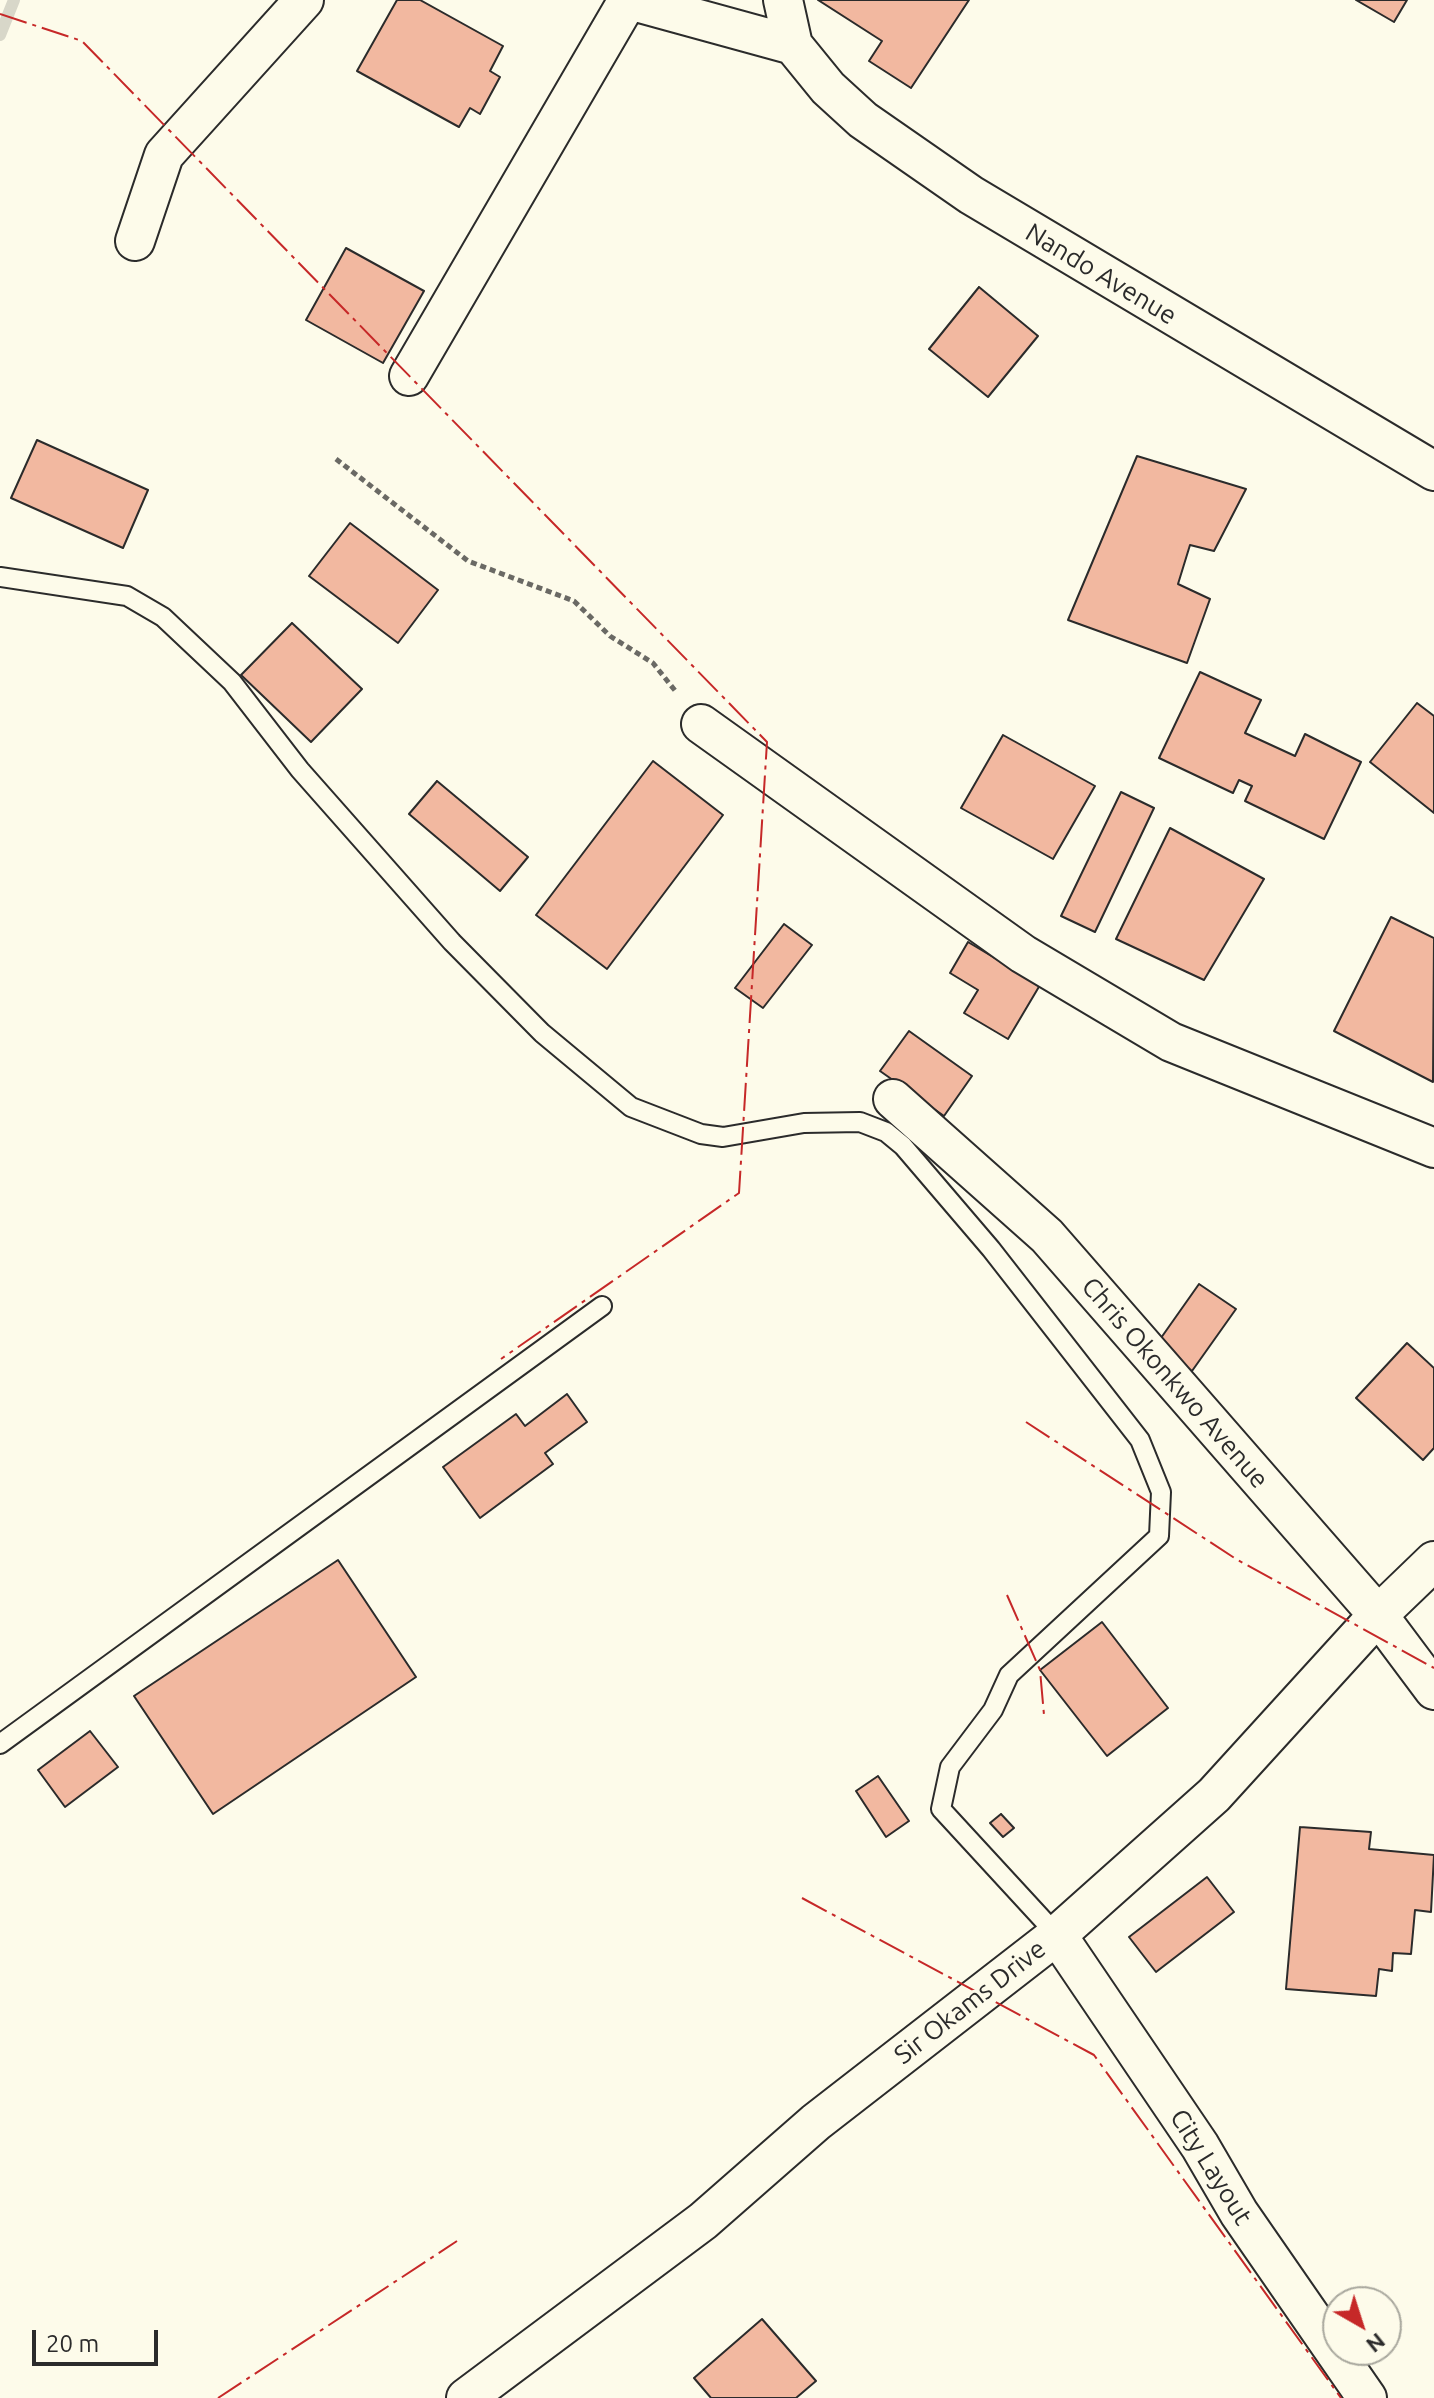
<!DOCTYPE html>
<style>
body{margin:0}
#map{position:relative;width:1434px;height:2398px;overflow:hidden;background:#fdfbea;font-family:Ubuntu,sans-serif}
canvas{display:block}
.north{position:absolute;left:1322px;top:2286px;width:80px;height:80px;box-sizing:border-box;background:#fdfbea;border:2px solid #a9a89e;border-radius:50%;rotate:141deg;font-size:22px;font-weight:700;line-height:32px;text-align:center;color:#2b2b2b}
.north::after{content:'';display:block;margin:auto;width:28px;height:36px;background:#c62828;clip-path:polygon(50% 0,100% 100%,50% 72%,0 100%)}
.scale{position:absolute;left:32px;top:2330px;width:126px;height:36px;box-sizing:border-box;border:4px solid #2b2b2b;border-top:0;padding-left:10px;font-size:24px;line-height:28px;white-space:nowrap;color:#2b2b2b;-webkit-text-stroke:6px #fdfbea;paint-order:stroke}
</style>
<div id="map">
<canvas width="1434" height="2398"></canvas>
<div class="north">N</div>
<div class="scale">20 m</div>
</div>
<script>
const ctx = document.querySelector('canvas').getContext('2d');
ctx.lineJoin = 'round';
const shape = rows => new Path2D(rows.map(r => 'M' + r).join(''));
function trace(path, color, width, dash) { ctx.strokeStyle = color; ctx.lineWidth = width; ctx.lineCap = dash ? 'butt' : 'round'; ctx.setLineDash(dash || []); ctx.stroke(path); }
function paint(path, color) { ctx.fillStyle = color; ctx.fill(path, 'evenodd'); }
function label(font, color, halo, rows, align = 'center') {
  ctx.font = font + ' Ubuntu,sans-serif'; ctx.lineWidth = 6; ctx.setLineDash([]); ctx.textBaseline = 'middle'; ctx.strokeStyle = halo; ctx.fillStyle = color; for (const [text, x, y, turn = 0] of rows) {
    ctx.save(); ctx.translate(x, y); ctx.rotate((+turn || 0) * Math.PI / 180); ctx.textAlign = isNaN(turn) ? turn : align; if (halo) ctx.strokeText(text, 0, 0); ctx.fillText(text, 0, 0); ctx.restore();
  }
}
trace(shape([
 [0,35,14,0]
]), '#d8d7c9', 12);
const building = shape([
 [397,0,420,0,503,46,490,71,500,77,480,114,470,108,459,127,357,71,397,0],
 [818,0,969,0,911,88,869,61,882,41,818,0],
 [1356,0,1407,0,1394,22,1356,0],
 [346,248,424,291,383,363,306,320,346,248],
 [979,287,1038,336,988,397,929,349,979,287],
 [37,440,148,490,123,548,11,498,37,440],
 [1137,456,1246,489,1214,551,1190,545,1178,584,1210,599,1187,663,1068,620,1137,456],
 [350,523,438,590,398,643,309,576,350,523],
 [292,623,362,689,311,742,241,675,292,623],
 [1200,672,1261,700,1245,733,1295,756,1305,734,1361,762,1324,839,1245,801,1252,786,1239,780,1233,793,1159,758,1200,672],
 [1417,703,1434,716,1434,813,1370,762,1417,703],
 [1003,735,1095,786,1053,859,961,808,1003,735],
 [653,761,723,815,607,969,536,915,653,761],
 [437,781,528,857,500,891,409,814,437,781],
 [1121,792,1154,808,1095,932,1061,916,1121,792],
 [1170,828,1264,879,1204,980,1116,939,1170,828],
 [1391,917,1434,938,1433,1082,1334,1031,1391,917],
 [784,924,812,945,763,1008,735,988,784,924],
 [968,942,1040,985,1008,1039,964,1013,978,990,950,973,968,942],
 [909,1031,972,1076,944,1116,880,1071,909,1031],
 [1199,1284,1236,1309,1192,1371,1156,1345,1199,1284],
 [1407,1343,1434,1368,1434,1448,1423,1460,1356,1398,1407,1343],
 [567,1394,587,1422,545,1453,553,1464,480,1518,443,1467,516,1414,525,1426,567,1394],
 [338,1560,416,1677,213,1814,134,1696,338,1560],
 [1102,1622,1168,1708,1107,1756,1040,1670,1102,1622],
 [90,1731,118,1767,65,1807,38,1770,90,1731],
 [878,1776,909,1821,886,1837,856,1791,878,1776],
 [1001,1814,1014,1828,1003,1837,990,1823,1001,1814],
 [1300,1827,1371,1832,1369,1849,1434,1855,1431,1912,1415,1910,1411,1954,1393,1953,1392,1971,1379,1969,1376,1996,1286,1989,1300,1827],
 [1207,1877,1234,1912,1156,1972,1129,1937,1207,1877],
 [762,2319,816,2381,796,2398,711,2398,694,2378,762,2319]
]);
paint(building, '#f2b8a0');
trace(building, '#2b2b2b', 2);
const service = shape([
 [0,577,127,596,163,617,232,682,300,770,452,942,542,1033,631,1107,701,1134,723,1137,804,1123,860,1122,886,1132,903,1146,991,1249,1140,1440,1161,1492,1159,1536,1009,1675,993,1710,950,1767,941,1809,1057,1935],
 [0,1744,602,1306]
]);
const minor = shape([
 [629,0,793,45],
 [783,0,793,45,828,88,863,120,971,195,1434,471],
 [135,241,164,155,304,0],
 [409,376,628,0],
 [701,724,1023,954,1171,1042,1434,1148],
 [893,1099,1047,1236,1378,1615,1434,1690],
 [1057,1935,1200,2146,1239,2213,1367,2398],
 [466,2398,703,2221,816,2122,1057,1935,1214,1795,1378,1615,1434,1561]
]);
trace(service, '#2b2b2b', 22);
trace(minor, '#2b2b2b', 42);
trace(shape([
 [336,459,468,561,574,601,610,636,653,663,677,693]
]), '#6a6964', 5, [6, 4]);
trace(service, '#fdfbea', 18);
trace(minor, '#fdfbea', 38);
trace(shape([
 [0,14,82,41,767,742,739,1193,501,1359],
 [1026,1422,1236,1559,1434,1668],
 [1007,1595,1040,1670,1044,1715],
 [802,1898,1094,2055,1341,2398],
 [218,2398,457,2241]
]), '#c62828', 2, [28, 6, 4, 6]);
label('26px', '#2b2b2b', '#fdfbea', [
 ["Nando Avenue",1101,274,31],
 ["Chris Okonkwo Avenue",1175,1383,49],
 ["Sir Okams Drive",970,2002,-38],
 ["City Layout",1211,2167,58]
]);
</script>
